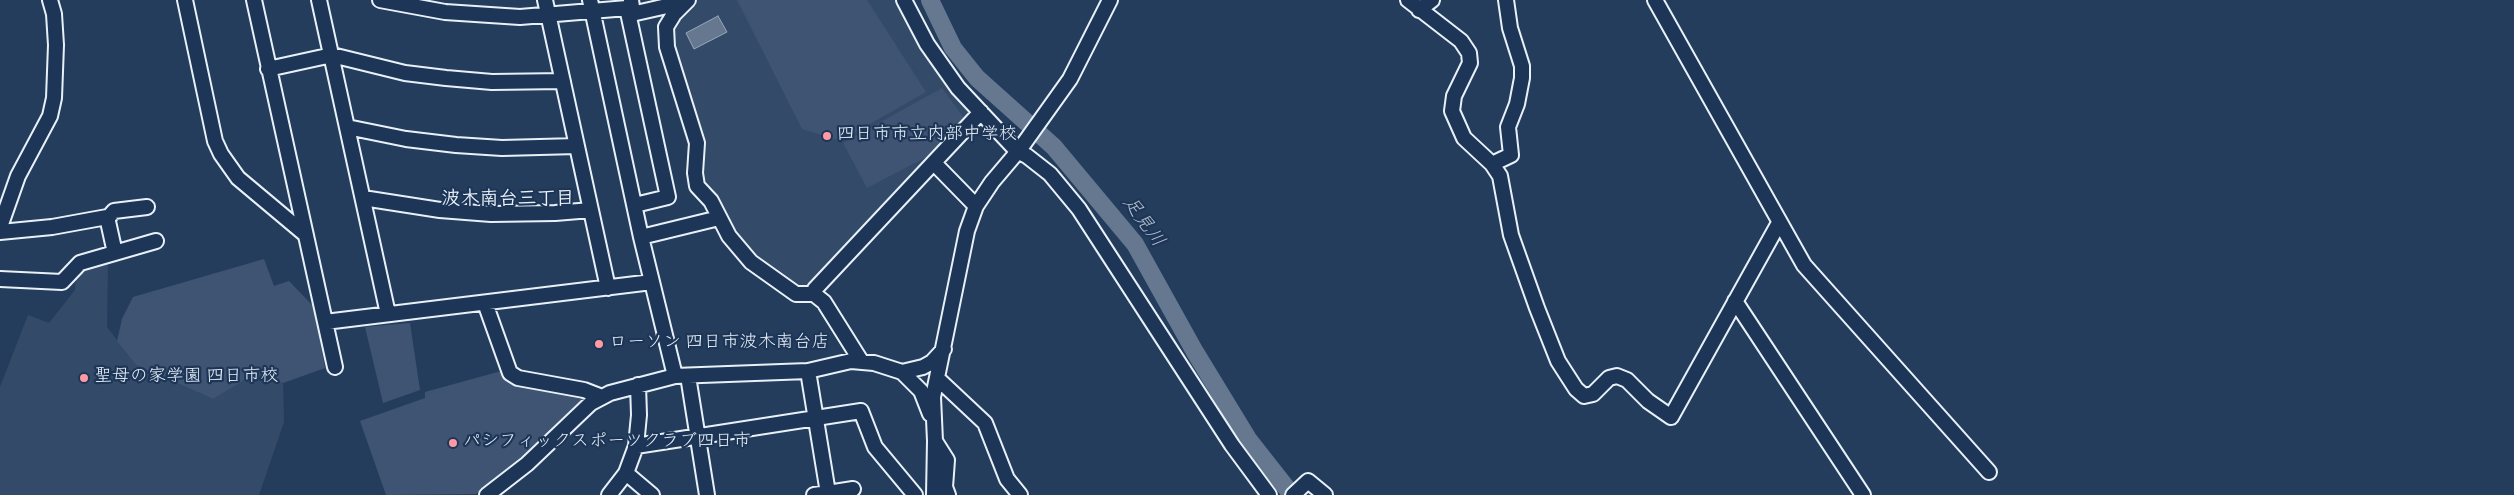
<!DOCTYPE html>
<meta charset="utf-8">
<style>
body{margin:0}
canvas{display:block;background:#253d5d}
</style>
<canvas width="2514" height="495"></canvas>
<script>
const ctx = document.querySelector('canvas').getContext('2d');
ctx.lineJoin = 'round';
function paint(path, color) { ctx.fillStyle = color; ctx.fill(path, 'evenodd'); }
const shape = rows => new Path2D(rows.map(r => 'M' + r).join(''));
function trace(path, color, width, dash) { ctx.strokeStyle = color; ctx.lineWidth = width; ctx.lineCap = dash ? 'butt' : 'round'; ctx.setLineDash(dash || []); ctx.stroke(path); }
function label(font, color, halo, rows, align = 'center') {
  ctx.font = font + ' "Indie Flower","Klee One",sans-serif'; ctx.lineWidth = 4.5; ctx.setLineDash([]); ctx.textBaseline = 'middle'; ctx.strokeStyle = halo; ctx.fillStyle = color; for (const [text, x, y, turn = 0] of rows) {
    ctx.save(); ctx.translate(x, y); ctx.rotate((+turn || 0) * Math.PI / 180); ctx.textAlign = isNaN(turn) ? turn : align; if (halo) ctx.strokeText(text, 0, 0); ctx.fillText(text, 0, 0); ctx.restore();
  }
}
paint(shape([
 [694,0,901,0,973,113,811,286,798,289,755,259,733,234,704,187,704,178,700,176,690,108,670,32,674,22],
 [108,260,107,327,136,365,213,399,257,373,283,383,284,422,259,495,0,495,0,387,28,315,49,323,75,290,76,273,82,265]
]), '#334a68');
paint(shape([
 [737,0,867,0,926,92,840,141,802,129],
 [942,88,966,121,940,150,867,188,843,143],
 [264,259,274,286,289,281,314,307,325,368,283,383,257,373,213,399,136,365,117,341,122,319,133,297],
 [410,323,420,390,383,403,365,327],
 [505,370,588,397,523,458,476,494,386,495,360,421,425,398,425,392]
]), '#3e5472');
const water = shape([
 [718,16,727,32,694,49,686,33,718,16]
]);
paint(water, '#657890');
trace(water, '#99a8ba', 1);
trace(shape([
 [930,0,953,48,977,78,1054,147,1135,244,1195,352,1248,439,1292,495]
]), '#657890', 18);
const minor = shape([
 [185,0,215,141,221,154,238,178,306,235],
 [254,0,335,367],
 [319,0,388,314],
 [380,0,445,12,520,17,627,8,632,7,631,0],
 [545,0,608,288],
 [590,0,641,237,675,376],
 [688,0,674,14,666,27,667,47,697,143,695,173,697,186,711,201,729,236,751,262,796,294,814,294,824,302,861,361],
 [904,0,927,44,958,88,1017,151,1027,156,1050,174,1079,209,1232,445,1269,495],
 [1408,0,1461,41,1469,53,1470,63,1454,96,1452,111,1464,138,1492,164,1500,176,1511,235,1537,308,1558,361,1576,389,1584,396,1593,394,1609,378,1617,376,1627,380,1648,401,1671,417,1779,223],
 [1655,0,1804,265,1989,472],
 [627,8,668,197,635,205],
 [1419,10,1432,0],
 [636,13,685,2],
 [268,69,332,55,405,73,446,78,492,82,563,81],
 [347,127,406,139,456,145,502,148,577,146],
 [934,163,976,206],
 [1492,164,1511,155,1508,127,1517,104,1522,78,1522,66,1510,28,1506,0],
 [363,198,440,210,491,214,555,213,591,210],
 [107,219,114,211,147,207],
 [0,227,18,176,50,116,54,98,56,45,54,14,50,0],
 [0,232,52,227,107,217,115,253],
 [641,237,719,218],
 [0,279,62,282,80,263,156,241],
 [814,294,815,289,981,112],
 [1735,301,1863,495],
 [485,303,510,373,518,378,584,390,602,397],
 [325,322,652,282],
 [808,371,828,493,814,495],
 [902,372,921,391,930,414],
 [688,376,707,495],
 [937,378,985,423,1007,479,1020,495],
 [935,441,947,460,945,487,948,495],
 [636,446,861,411,875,447,915,495],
 [626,473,652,495],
 [487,495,527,464,591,403,610,393,675,376,808,371,851,361,874,363,902,372,923,367,932,362,944,349],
 [609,495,626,473,636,446,639,415,638,385],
 [828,495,828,493,853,489],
 [934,495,935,441,933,397,967,231,976,206,992,182,1020,149,1070,79,1110,0],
 [1293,495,1308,481,1325,495]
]);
trace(minor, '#e8f1f8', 18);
trace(minor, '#1d3557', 14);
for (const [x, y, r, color] of [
 [827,136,5,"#ff9aa2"],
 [599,344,5,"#ff9aa2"],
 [84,378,5,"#ff9aa2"],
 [453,443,5,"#ff9aa2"]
]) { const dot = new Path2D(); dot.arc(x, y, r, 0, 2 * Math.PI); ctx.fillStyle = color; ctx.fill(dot); trace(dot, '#1d3557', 2); }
label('18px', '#e8f1f8', '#1d3557', [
 ["四日市市立内部中学校",837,136],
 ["ローソン 四日市波木南台店",609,344],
 ["聖母の家学園 四日市校",94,378],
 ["パシフィックスポーツクラブ四日市",463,443]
], 'left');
label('bold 19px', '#e8f1f8', '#1d3557', [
 ["波木南台三丁目",508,201]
]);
label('italic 19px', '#b4c1ce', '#1d3557', [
 ["足見川",1142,223,54]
]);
</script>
